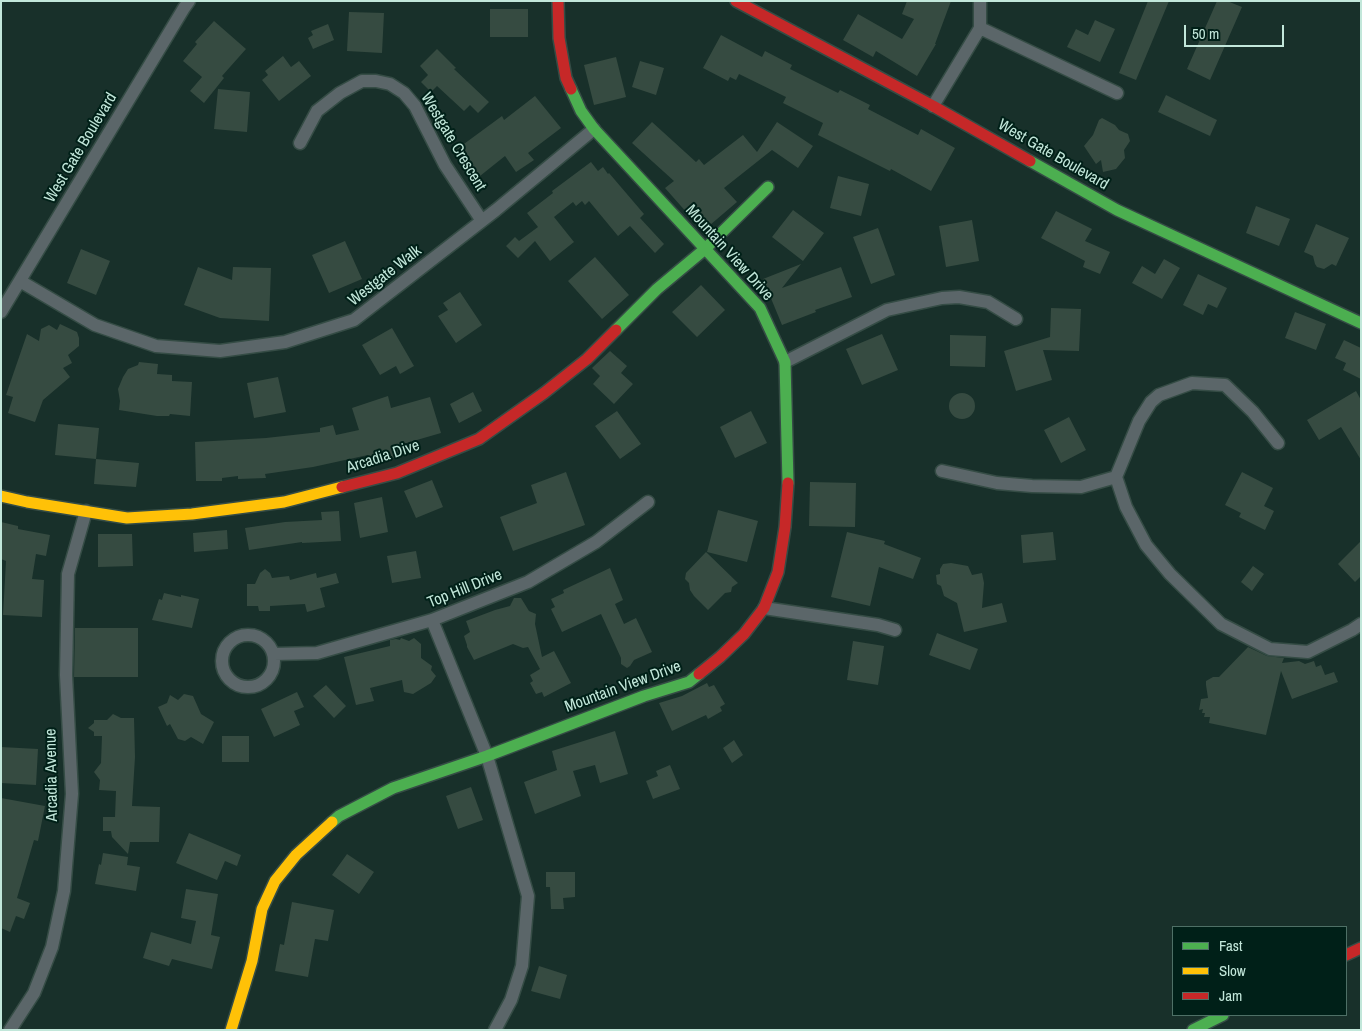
<!DOCTYPE html>
<style>
body{margin:0}
#map{position:relative;width:1362px;height:1031px;overflow:hidden;background:#18302a;font-family:"Archivo Narrow",sans-serif}
canvas{display:block}
.frame{position:absolute;inset:0;border:2px solid #c2e7da;pointer-events:none}
.legend{position:absolute;left:1172px;top:926px;width:175px;height:90px;box-sizing:border-box;background:#002018;border:1px solid #4e7066;margin:0;padding:6px 9px;list-style:none;font-size:15px;color:#c2e7da}
.legend li{display:flex;align-items:center;gap:10px;height:25px}
.legend b{width:25px;border:1px solid #4e7066}
.scale{position:absolute;left:1184px;top:25px;width:100px;height:22px;box-sizing:border-box;border:2px solid #c2e7da;border-top:0;padding-left:6px;font-size:15px;line-height:18px;white-space:nowrap;color:#c2e7da;-webkit-text-stroke:4px #002018;paint-order:stroke}
</style>
<div id="map">
<canvas width="1362" height="1031"></canvas>
<div class="frame"></div>
<ul class="legend">
<li><b style="height:6px;background:#4caf50"></b>Fast</li>
<li><b style="height:6px;background:#ffc107"></b>Slow</li>
<li><b style="height:6px;background:#c62828"></b>Jam</li>
</ul>
<div class="scale">50 m</div>
</div>
<script>
const ctx = document.querySelector('canvas').getContext('2d');
ctx.lineJoin = 'round';
function paint(path, color) { ctx.fillStyle = color; ctx.fill(path, 'evenodd'); }
const shape = rows => new Path2D(rows.map(r => 'M' + r).join(''));
function trace(path, color, width, dash) { ctx.strokeStyle = color; ctx.lineWidth = width; ctx.lineCap = dash ? 'butt' : 'round'; ctx.setLineDash(dash || []); ctx.stroke(path); }
function label(font, color, halo, rows, align = 'center') {
  ctx.font = font + ' "Archivo Narrow",sans-serif'; ctx.lineWidth = 4; ctx.setLineDash([]); ctx.textBaseline = 'middle'; ctx.strokeStyle = halo; ctx.fillStyle = color; for (const [text, x, y, turn = 0] of rows) {
    ctx.save(); ctx.translate(x, y); ctx.rotate((+turn || 0) * Math.PI / 180); ctx.textAlign = isNaN(turn) ? turn : align; if (halo) ctx.strokeText(text, 0, 0); ctx.fillText(text, 0, 0); ctx.restore();
  }
}
paint(shape([
 [907,1,951,1,935,44,936,44,917,76,876,51,873,57,843,40,858,14,902,39,914,19,902,14],
 [1148,1,1169,1,1136,80,1119,73],
 [1217,1,1227,1,1242,7,1210,80,1187,69],
 [490,9,528,9,528,37,490,37],
 [349,12,384,13,382,53,347,51],
 [1095,20,1115,29,1100,62,1067,47,1076,29,1088,35],
 [214,21,246,49,222,76,224,78,204,103,190,91,202,77,183,61,197,44,195,42],
 [328,24,334,40,313,49,308,38,313,35,311,31],
 [721,35,762,57,765,51,792,65,790,69,838,93,840,90,870,105,868,109,918,135,921,129,955,148,931,191,891,169,890,171,818,135,823,123,783,103,786,97,739,74,736,80,730,77,728,81,703,68],
 [437,49,456,68,454,69,489,102,478,113,470,105,464,111,437,86,431,92,421,82,428,75,420,66],
 [283,56,291,67,299,61,311,76,279,101,262,80,268,75,265,71],
 [616,57,626,97,594,105,584,65],
 [640,61,664,68,656,95,632,87],
 [218,89,250,92,247,132,214,129],
 [1166,95,1217,120,1210,136,1158,112],
 [535,96,561,128,528,153,534,160,516,172,505,156,475,180,453,152,502,116,504,120],
 [1102,118,1115,125,1119,130,1128,134,1130,141,1124,150,1125,158,1116,169,1103,172,1101,160,1096,164,1084,146,1093,135,1099,120],
 [652,122,696,162,699,159,704,165,743,135,757,152,777,122,813,146,798,168,772,150,724,188,737,202,703,231,665,188,674,181,632,143],
 [591,162,598,171,603,167,608,174,609,173,644,214,640,218,664,244,655,253,630,226,618,236,589,201,585,205,582,201,576,206,573,202,554,217,574,242,550,261,535,241,518,258,506,246,515,237,519,241,538,227,527,213,553,193,552,191],
 [838,176,869,184,861,216,830,208],
 [1256,206,1290,219,1279,246,1246,233],
 [793,210,824,233,803,261,772,237],
 [1056,211,1092,229,1085,241,1110,252,1100,274,1083,267,1085,261,1041,238],
 [972,220,979,261,946,267,939,226],
 [1316,224,1349,238,1336,266,1332,264,1324,269,1317,267,1315,264,1313,256,1304,252],
 [878,228,895,275,871,284,853,237],
 [345,241,362,279,329,293,312,255],
 [81,249,110,261,96,295,67,283],
 [595,257,629,295,602,319,568,281],
 [1164,259,1180,268,1162,299,1132,283,1142,266,1155,274],
 [801,264,782,288,841,267,852,297,815,310,816,312,782,325,763,279],
 [198,267,232,280,233,267,271,268,269,321,220,318,184,305],
 [1198,274,1227,288,1217,308,1208,304,1203,315,1183,305],
 [701,285,725,310,697,337,672,312],
 [460,292,482,325,456,343,438,316,448,310,443,303],
 [1051,308,1081,309,1079,351,1043,350,1052,380,1016,391,1004,351,1050,337],
 [1295,312,1326,324,1316,350,1285,338],
 [60,324,77,332,79,338,79,346,68,355,72,363,63,368,70,377,43,400,35,422,8,413,13,397,6,395,27,334,39,341,41,329,49,325,57,330],
 [392,328,414,366,400,374,396,366,380,375,362,345],
 [882,334,898,370,862,385,846,349],
 [950,335,986,336,985,367,950,366],
 [1344,340,1361,348,1361,379,1343,370,1346,363,1335,358],
 [610,351,627,366,621,373,633,384,614,404,593,384,600,376,592,368],
 [139,362,158,364,157,374,172,375,172,381,192,382,190,416,170,414,169,416,157,416,119,410,120,401,118,389,123,377,128,369,138,365],
 [278,377,286,412,254,418,247,383],
 [1356,391,1361,400,1361,460,1341,427,1319,440,1307,420],
 [473,392,482,411,459,423,450,404],
 '949 406a13 13 0 1 1 26 0a13 13 0 1 1-26 0Z',
 [388,396,391,408,430,397,441,433,403,444,406,454,371,465,368,455,313,467,265,474,266,478,238,479,238,476,222,478,222,481,196,481,195,442,266,438,320,432,320,428,333,425,336,435,359,430,352,408],
 [617,411,641,444,620,459,595,426],
 [751,411,767,443,735,458,720,427],
 [1069,417,1086,450,1061,463,1044,430],
 [58,424,99,428,96,459,55,455],
 [96,459,139,463,136,487,94,484],
 [566,472,585,525,513,551,500,517,537,503,531,485],
 [1242,472,1273,488,1264,506,1274,511,1265,530,1239,517,1241,513,1225,505],
 [432,480,443,507,416,518,404,491],
 [810,482,856,483,855,527,809,526],
 [382,497,388,532,360,538,354,503],
 [718,510,758,521,747,562,707,552],
 [339,511,341,541,302,543,302,542,249,550,245,528,285,522,322,520,321,512],
 [1,522,18,526,18,529,50,535,46,556,36,554,32,579,44,580,42,617,3,615,6,561,1,559],
 [227,530,228,549,194,552,193,533],
 [847,532,885,541,884,544,921,558,913,579,879,567,870,606,831,597],
 [1053,532,1056,560,1023,563,1021,535],
 [98,534,132,534,133,566,98,567],
 [1361,541,1361,576,1355,582,1338,564],
 [416,551,421,578,392,583,387,556],
 [706,552,738,583,732,587,731,592,725,593,708,610,694,596,690,590,689,583,685,579,686,573],
 [951,563,968,566,972,575,982,573,984,583,982,608,1002,603,1007,622,964,632,957,603,944,596,941,586,937,584,936,575,940,574,940,569,943,564],
 [1253,566,1264,574,1252,591,1241,582],
 [610,568,623,600,615,604,624,624,636,618,652,652,634,660,630,666,627,668,621,664,621,658,601,614,562,632,551,609,555,607,551,599,564,593,563,590],
 [265,569,270,573,272,578,289,576,290,580,316,573,317,578,336,573,339,583,320,588,325,607,307,612,305,604,270,606,270,611,259,611,258,606,247,606,247,584,255,584,260,573],
 [164,593,181,597,181,595,199,599,192,628,152,620,159,599,162,600],
 [514,598,521,598,529,611,536,614,535,624,542,657,554,651,571,683,544,697,542,692,536,694,530,683,533,681,530,675,540,669,528,647,523,648,513,644,474,660,467,647,467,645,464,636,470,632,466,621,495,610,510,606],
 [75,628,138,628,138,677,74,677],
 [937,633,978,649,970,670,929,655],
 [401,638,409,641,414,638,421,644,421,658,432,666,431,670,436,676,431,683,413,694,404,692,402,680,370,688,374,701,356,705,344,657,390,646,390,640,396,639,400,640],
 [853,641,884,646,878,685,847,680],
 [1248,647,1267,656,1284,658,1282,663,1299,661,1305,664,1314,661,1316,667,1321,665,1325,675,1334,672,1338,682,1292,699,1281,671,1266,735,1209,723,1210,717,1204,717,1205,713,1202,713,1203,709,1199,710,1201,699,1208,698,1206,685,1206,681,1213,677,1219,677],
 [707,683,709,687,714,685,725,704,720,707,722,711,708,719,706,715,672,731,659,703,682,696],
 [326,685,346,706,334,718,313,696],
 [297,692,304,707,294,711,300,725,274,737,261,709],
 [184,694,193,696,201,714,214,722,203,744,191,737,185,741,178,739,170,724,167,726,158,707,167,703,170,695,178,700],
 [113,714,121,718,134,718,135,757,132,806,160,807,159,842,130,842,128,854,112,837,111,831,103,831,103,817,115,817,116,791,99,790,100,780,94,772,101,763,102,736,94,736,94,732,88,728,94,723,94,720,107,720],
 [615,731,628,774,600,783,595,765,573,771,581,796,535,814,524,782,557,770,552,751],
 [222,736,249,736,249,762,222,762],
 [734,740,743,755,732,763,723,748],
 [1,747,38,749,36,785,1,783],
 [670,765,680,789,653,799,646,781,658,776,656,771],
 [471,787,483,820,458,829,446,796],
 [1,798,45,806,38,841,34,840,17,898,30,903,24,919,16,916,10,932,1,928],
 [189,833,241,855,237,866,225,861,217,880,176,863],
 [103,853,128,857,127,865,140,867,136,891,95,884,99,864,101,865],
 [347,854,374,872,359,894,332,875],
 [546,872,575,872,575,897,563,898,564,909,551,909,550,887,546,887],
 [186,889,218,894,211,935,220,937,212,969,172,959,169,966,143,958,151,932,191,944,196,921,181,918],
 [292,902,334,910,328,941,315,939,308,977,275,971,280,944,284,945],
 [539,966,567,975,560,999,531,991]
]), '#364b41');
const street = shape([
 [980,28,1117,93],
 [933,106,980,28,980,1],
 [300,143,317,111,340,93,362,81,376,81,390,84,404,93,415,106,445,165,482,221],
 [20,281,95,325,156,346,220,351,285,342,354,320,496,210,594,129],
 [1,312,184,8,189,1],
 [785,362,887,310,942,298,959,297,988,302,1016,319],
 [1278,443,1253,412,1225,385,1192,383,1159,395,1151,402,1139,421,1116,477,1126,507,1146,545,1170,574,1221,624,1270,649,1308,652,1352,630,1361,624],
 [942,471,997,483,1032,486,1081,487,1116,477],
 [764,608,878,625,895,630],
 [432,620,487,756,528,896,522,966,511,1000,495,1030],
 '222 661a26 26 0 1 1 52 0a26 26 0 1 1-52 0Z',
 [274,654,317,653,432,620,528,582,596,542,648,502],
 [10,1030,34,993,52,947,64,891,72,794,66,675,68,574,86,511]
]);
const fast = shape([
 [571,89,581,111,594,129,760,308,785,362,788,483],
 [1030,161,1117,210,1361,323],
 [616,330,657,289,705,249,768,187],
 [332,822,339,816,393,788,487,756,644,696,689,682,699,674],
 [1193,1030,1223,1015]
]);
const slow = shape([
 [1,496,27,502,127,518,192,514,284,502,342,487],
 [231,1030,252,961,262,909,275,881,296,855,332,822]
]);
const jam = shape([
 [558,1,559,38,566,78,571,89],
 [736,1,933,106,1030,161],
 [342,487,397,473,479,439,544,393,587,359,616,330],
 [699,674,720,657,744,634,764,608,778,572,785,527,788,483],
 [1346,955,1361,948]
]);
trace(street, '#354c45', 15);
trace(fast, '#354c45', 14);
trace(slow, '#354c45', 14);
trace(jam, '#354c45', 14);
trace(street, '#5b6669', 12);
trace(fast, '#4caf50', 11);
trace(slow, '#ffc107', 11);
trace(jam, '#c62828', 11);
label('16px', '#c2e7da', '#002018', [
 ["Westgate Crescent",453,142,59],
 ["West Gate Boulevard",81,148,-59],
 ["West Gate Boulevard",1053,155,30],
 ["Mountain View Drive",729,253,48],
 ["Westgate Walk",385,276,-38],
 ["Arcadia Dive",383,457,-18],
 ["Top Hill Drive",465,589,-22],
 ["Mountain View Drive",623,687,-20],
 ["Arcadia Avenue",52,775,-91]
]);
</script>
